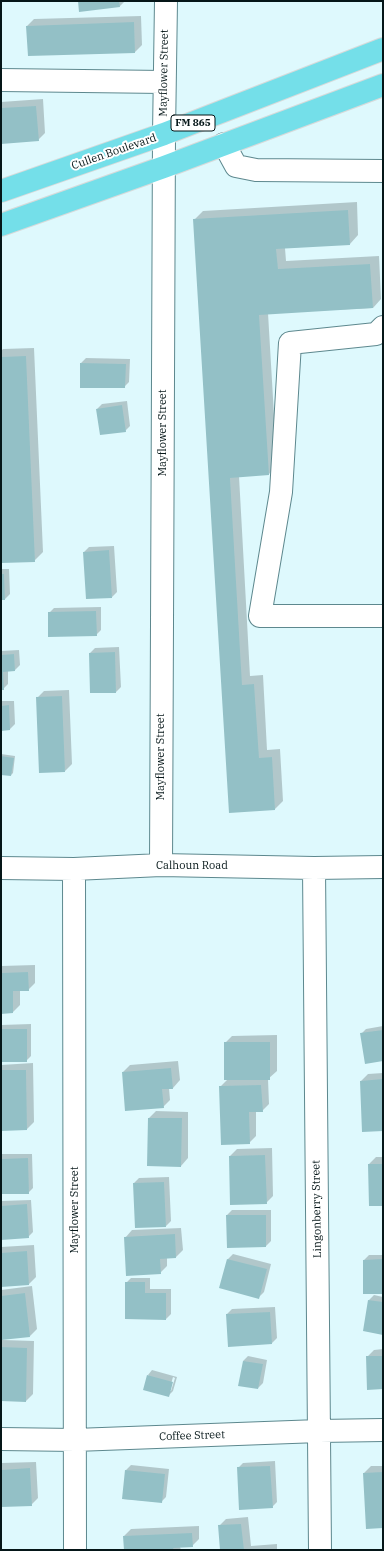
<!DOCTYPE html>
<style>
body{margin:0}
#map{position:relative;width:384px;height:1551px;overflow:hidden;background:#def9fd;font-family:"IBM Plex Serif",serif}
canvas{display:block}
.frame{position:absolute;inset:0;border:2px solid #051618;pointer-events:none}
</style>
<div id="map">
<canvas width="384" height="1551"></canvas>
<div class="frame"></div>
</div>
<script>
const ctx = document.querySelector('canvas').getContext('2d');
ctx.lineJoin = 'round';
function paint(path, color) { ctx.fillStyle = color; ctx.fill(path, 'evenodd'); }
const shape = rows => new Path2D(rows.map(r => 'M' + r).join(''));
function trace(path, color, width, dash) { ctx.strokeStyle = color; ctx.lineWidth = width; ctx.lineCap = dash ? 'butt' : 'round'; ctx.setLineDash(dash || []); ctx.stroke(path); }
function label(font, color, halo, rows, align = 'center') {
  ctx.font = font + ' "IBM Plex Serif",serif'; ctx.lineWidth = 4; ctx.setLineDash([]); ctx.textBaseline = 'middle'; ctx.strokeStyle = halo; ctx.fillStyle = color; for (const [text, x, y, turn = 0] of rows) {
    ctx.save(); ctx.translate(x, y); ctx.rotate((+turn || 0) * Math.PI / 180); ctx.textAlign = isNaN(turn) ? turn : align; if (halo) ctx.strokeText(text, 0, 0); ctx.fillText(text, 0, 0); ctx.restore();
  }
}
paint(shape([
 [79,1,125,1,120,6],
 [141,16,142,45,135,52,27,26,34,19],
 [43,99,45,133,38,140,1,143,1,102],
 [357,202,358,235,350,244,285,248,286,261,379,256,381,299,373,308,268,313,277,466,269,474,239,476,250,676,263,675,267,750,280,749,283,801,275,809,230,812,194,220,203,211],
 [34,348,43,552,34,561,1,562,1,351,3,349],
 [86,358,130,359,129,382,124,387,81,363],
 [127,401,130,426,125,431,97,409,102,404],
 [114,546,117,592,112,597,84,552,89,547],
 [1,569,9,569,10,594,5,599,1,599],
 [101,607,101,630,96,635,49,613,54,608],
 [119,647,121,687,116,692,90,653,95,648],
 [19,650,20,665,15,670,8,670,8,684,3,689,1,689,1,651],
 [69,690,72,764,65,771,37,698,44,691],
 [1,701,14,701,15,724,10,729,1,730],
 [1,754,15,756,13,773,11,775,1,774],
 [35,965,35,983,28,990,20,990,20,1005,13,1012,1,1013,1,966],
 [31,1024,31,1056,26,1061,1,1061,1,1025],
 [383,1026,383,1060,361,1034,366,1029],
 [277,1035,277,1071,268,1079,269,1104,262,1111,256,1111,256,1136,249,1143,220,1087,228,1079,225,1043,232,1036],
 [178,1061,180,1080,173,1088,169,1088,170,1100,163,1107,123,1072,130,1065],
 [33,1063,34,1122,27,1129,1,1130,1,1065],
 [383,1073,383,1130,361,1081,368,1074],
 [156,1111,188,1112,188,1158,181,1166,149,1118],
 [272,1148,273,1196,266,1203,230,1156,237,1149],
 [1,1154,32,1154,33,1188,28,1193,1,1193],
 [376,1157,383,1157,383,1205,369,1164],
 [169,1177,171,1221,166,1226,134,1183,139,1178],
 [31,1200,33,1232,28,1237,1,1239,1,1201],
 [232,1210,271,1210,271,1241,266,1246,227,1215],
 [181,1228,183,1250,176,1257,167,1258,167,1266,160,1273,125,1238,132,1230],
 [34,1245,36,1277,29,1284,1,1286,1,1247],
 [233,1254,271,1264,264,1292,259,1297,220,1287,228,1259],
 [369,1255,383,1255,383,1293,364,1260],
 [131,1278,150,1278,150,1289,171,1289,171,1314,166,1319,126,1283],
 [32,1286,37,1329,30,1336,3,1339,3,1340,34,1341,33,1394,26,1401,1,1400,1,1290],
 [374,1295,383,1297,383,1334,369,1300],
 [275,1307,277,1338,272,1343,227,1314,232,1309],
 [383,1349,383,1388,367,1357,374,1350],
 [248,1356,267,1360,263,1383,258,1388,243,1361],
 [152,1370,177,1377,173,1391,168,1396,148,1375],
 [173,1377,175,1378,171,1391,169,1391],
 [275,1461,277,1502,272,1507,238,1468,243,1463],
 [36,1462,38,1498,31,1505,1,1506,1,1463],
 [131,1465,169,1469,166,1497,161,1502,123,1499,126,1470],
 [371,1466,383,1466,383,1527,364,1473],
 [248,1517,251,1546,277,1544,277,1550,221,1550,219,1526,226,1519],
 [199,1526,199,1539,192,1546,180,1547,181,1550,125,1550,124,1536,131,1529]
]), '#0003');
paint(shape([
 [78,1,119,1,120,7,79,12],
 [134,22,135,53,28,56,26,26],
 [36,106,39,141,1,144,1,108],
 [348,210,350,245,276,249,278,269,370,264,373,308,259,315,269,475,230,478,242,685,254,684,259,758,272,757,275,810,229,813,193,219],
 [26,356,35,562,1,563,1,357],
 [80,363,126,364,125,388,80,388],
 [122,405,126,432,100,435,96,409],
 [109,550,112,598,86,599,83,552],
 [1,574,4,574,5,600,1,600],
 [96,611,97,636,48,637,48,612],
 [115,652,116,693,90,693,89,653],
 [14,654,15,671,3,672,4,690,1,690,1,655],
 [62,696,65,772,39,773,36,697],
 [9,705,10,730,1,731,1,706],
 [1,756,14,758,11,776,1,775],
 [28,972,29,991,13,991,13,1013,1,1014,1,973],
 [1,1029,27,1029,27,1062,1,1062],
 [383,1030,383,1061,365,1064,360,1033],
 [224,1042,270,1042,270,1080,224,1080],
 [171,1068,173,1089,162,1089,164,1108,125,1111,122,1072],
 [1,1070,26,1070,27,1130,1,1131],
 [383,1079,383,1131,362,1132,360,1081],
 [261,1085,263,1112,249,1112,250,1144,221,1145,219,1086],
 [148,1118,182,1118,181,1167,147,1166],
 [265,1155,267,1204,230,1205,229,1156],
 [28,1158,29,1194,1,1194,1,1159],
 [368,1164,383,1164,383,1206,369,1206],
 [164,1182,166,1227,135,1228,133,1183],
 [27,1204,29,1238,1,1240,1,1206],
 [226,1215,266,1215,266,1247,227,1248],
 [175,1234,176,1258,160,1259,161,1274,126,1276,124,1237],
 [27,1251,29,1285,1,1287,1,1253],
 [227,1259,267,1269,259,1299,219,1288],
 [383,1259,383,1294,363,1294,363,1260],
 [125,1282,145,1282,145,1293,166,1293,166,1320,125,1319],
 [25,1293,30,1337,1,1340,1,1296],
 [368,1300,383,1302,383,1335,363,1331],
 [270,1312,272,1344,228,1347,226,1314],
 [1,1347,27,1348,26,1402,1,1401],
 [366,1356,383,1356,383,1389,367,1390],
 [243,1361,263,1364,258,1389,238,1386],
 [147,1375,173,1382,169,1397,143,1390],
 [270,1466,273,1508,239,1510,237,1467],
 [30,1468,32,1506,1,1507,1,1470],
 [125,1470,165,1474,162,1503,122,1499],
 [383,1472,383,1528,366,1529,363,1473],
 [241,1524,244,1550,220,1550,218,1525],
 [192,1533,193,1547,173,1548,174,1550,124,1550,123,1536]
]), '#93c0c6');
const minor = shape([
 [1,80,164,82],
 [224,144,236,166,256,170,383,171],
 [383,327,376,334,290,343,281,492,260,616,383,616],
 [161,865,164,134,166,1],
 [1,868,74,869,161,865,314,868,383,867],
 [314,868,320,1550],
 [74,869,75,1550],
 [1,1439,75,1440,319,1431,383,1430]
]);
const major = shape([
 [1,191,164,134,383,49],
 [1,225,164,167,383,85]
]);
trace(minor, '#5d888e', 24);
trace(major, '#d7dada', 24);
trace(minor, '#fff', 22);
trace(major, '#74dfe9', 22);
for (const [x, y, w] of [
 [193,123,44]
]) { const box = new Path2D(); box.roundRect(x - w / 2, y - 8, w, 16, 3); ctx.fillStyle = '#fff'; ctx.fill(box); trace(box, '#051618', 1); }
label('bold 10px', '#051618', null, [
 ["FM 865",193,123]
]);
label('11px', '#051618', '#fff', [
 ["Mayflower Street",164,73,-89],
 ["Cullen Boulevard",114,152,-19],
 ["Mayflower Street",163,433,-90],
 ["Mayflower Street",161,757,-90],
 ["Calhoun Road",192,866],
 ["Lingonberry Street",317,1209,-91],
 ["Mayflower Street",75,1210,-90],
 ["Coffee Street",192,1436,-2]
]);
</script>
